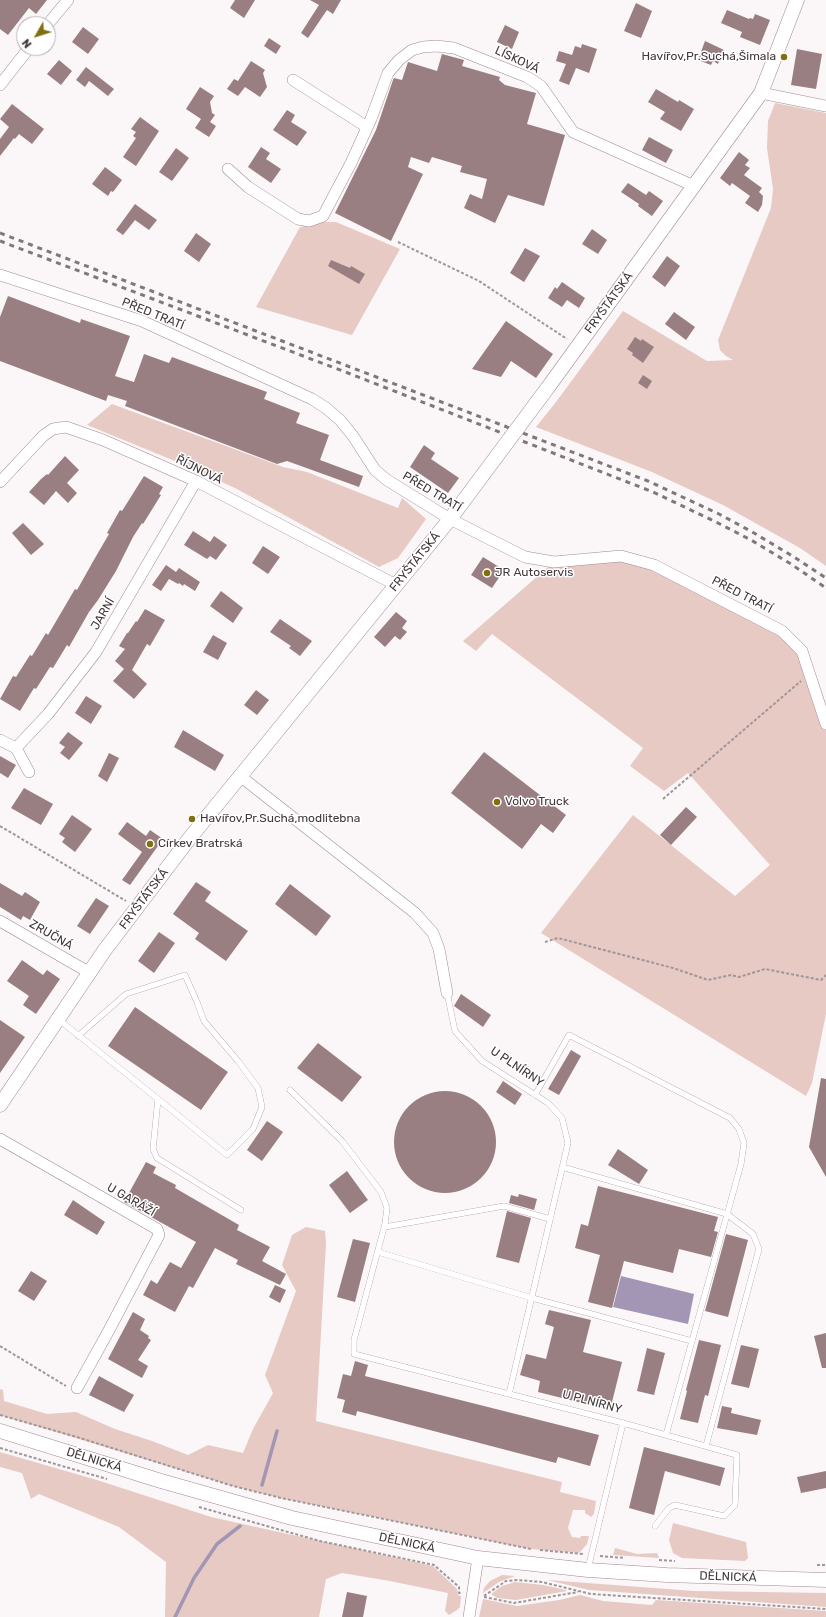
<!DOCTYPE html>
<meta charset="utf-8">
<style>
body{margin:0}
#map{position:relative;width:826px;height:1617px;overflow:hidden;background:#fbf6f8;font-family:Rubik,sans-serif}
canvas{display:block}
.north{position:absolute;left:16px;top:16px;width:40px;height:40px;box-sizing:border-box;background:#fff;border:1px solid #b3afb1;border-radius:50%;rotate:231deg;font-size:11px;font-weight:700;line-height:16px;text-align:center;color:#42383c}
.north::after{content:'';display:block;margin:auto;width:14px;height:18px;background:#7f700e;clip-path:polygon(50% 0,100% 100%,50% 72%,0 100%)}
</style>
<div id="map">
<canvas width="826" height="1617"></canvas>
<div class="north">N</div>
</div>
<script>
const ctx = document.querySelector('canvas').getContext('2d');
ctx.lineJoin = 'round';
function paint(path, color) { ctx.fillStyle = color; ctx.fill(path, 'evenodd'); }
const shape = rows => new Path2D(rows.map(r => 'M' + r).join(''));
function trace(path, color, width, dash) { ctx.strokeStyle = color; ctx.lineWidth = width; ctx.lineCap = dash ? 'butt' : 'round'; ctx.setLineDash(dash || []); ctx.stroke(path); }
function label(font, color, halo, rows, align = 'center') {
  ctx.font = font + ' Rubik,sans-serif'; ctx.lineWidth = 3; ctx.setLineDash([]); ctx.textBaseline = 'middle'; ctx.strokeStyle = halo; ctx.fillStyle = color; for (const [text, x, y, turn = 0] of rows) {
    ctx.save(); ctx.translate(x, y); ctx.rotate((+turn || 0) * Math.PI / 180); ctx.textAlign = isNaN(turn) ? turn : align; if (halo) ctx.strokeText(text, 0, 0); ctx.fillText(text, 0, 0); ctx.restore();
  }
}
paint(shape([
 [775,103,826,113,826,566,800,548,723,505,652,472,536,427,556,402,623,311,707,361,733,360,726,356,720,350,718,340,771,208,773,189,767,148,768,121],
 [324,222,336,222,400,249,352,335,256,307,300,227],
 [112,404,283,467,307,472,398,508,402,498,426,519,398,558,379,567,235,488,170,459,87,425],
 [597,557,654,565,782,631,802,651,826,724,826,1014,812,1083,806,1096,541,933,633,815,735,896,770,865,688,773,664,791,630,766,643,748,492,634,476,651,463,641,554,562],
 [306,1227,325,1231,326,1244,316,1421,562,1482,560,1492,596,1501,594,1514,591,1517,585,1513,585,1510,573,1510,568,1528,572,1537,580,1538,581,1536,589,1536,587,1544,581,1551,579,1553,531,1549,281,1498,233,1486,0,1415,0,1389,3,1390,4,1401,47,1414,76,1412,115,1429,152,1441,188,1455,208,1445,243,1453,253,1429,273,1393,265,1375,296,1291,282,1265,292,1235],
 [0,1452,97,1480,211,1517,433,1566,457,1589,458,1595,461,1596,460,1607,457,1610,449,1615,445,1611,448,1593,390,1581,342,1573,326,1579,319,1617,165,1617,166,1562,119,1527,39,1494,31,1499,22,1473,0,1467],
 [673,1523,746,1542,748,1558,745,1561,682,1558,673,1553,669,1540],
 [615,1548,637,1554,657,1553,659,1558,613,1555],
 [502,1575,515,1576,499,1582,483,1593,484,1588,490,1581],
 [547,1580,694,1591,826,1593,826,1607,589,1590],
 [515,1582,543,1585,566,1590,567,1591,516,1600,497,1598,491,1594,502,1586],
 [580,1595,603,1601,652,1605,656,1600,826,1611,826,1617,479,1617,483,1599,517,1606,559,1600]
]), '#e7cac3');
paint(shape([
 [621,1276,694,1294,688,1324,613,1307]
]), '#a396b4');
trace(shape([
 [262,1485,277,1431],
 [175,1617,194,1578,217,1544,240,1526]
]), '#a396b4', 3.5);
paint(shape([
 [0,0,47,0,36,14,29,8,8,35,0,29],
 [235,0,255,0,244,18,230,8],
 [310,0,341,0,333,14,327,10,308,38,301,33,319,5],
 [636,3,652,11,641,38,624,31],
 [727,10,749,19,750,18,753,19,755,14,770,20,760,45,740,37,742,32,721,23],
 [505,25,519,32,512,49,497,42],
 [83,27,99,39,88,54,72,42],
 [269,38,281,46,276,54,264,46],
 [705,41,724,50,718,64,713,61,711,65,698,60],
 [582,44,597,49,589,73,576,68,569,85,559,81,566,64,556,61,559,51,572,55,575,46,581,48],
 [797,49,822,54,816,89,791,85],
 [442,54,464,60,462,66,500,77,499,80,505,85,536,93,527,124,565,135,544,206,508,195,495,223,464,208,470,194,482,199,487,179,460,172,462,166,432,157,429,163,411,157,408,167,423,174,391,241,335,213,376,130,393,80,394,78,402,80,408,62,437,71],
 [59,60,72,71,61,85,47,74],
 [251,61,265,70,263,73,267,87,260,97,245,87,238,96,227,89,234,79,238,81],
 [86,67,114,89,108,96,89,81,85,87,76,80],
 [200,87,214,96,210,102,212,113,215,115,210,122,216,126,209,137,195,128,201,119,186,109],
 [656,89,678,102,679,100,694,109,681,131,660,119,665,112,648,102],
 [12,104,44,129,32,144,19,134,15,139,14,138,0,156,0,139,9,127,0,119],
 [287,110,295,115,291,122,307,132,297,146,273,130],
 [140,117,159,131,136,166,123,157,136,138,133,136,136,132,131,129],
 [649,137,673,150,666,163,642,150],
 [261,147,270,153,266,159,281,169,271,183,248,167],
 [176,148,189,158,172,181,159,172],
 [739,152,749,160,745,165,750,168,744,175,762,188,759,192,763,196,762,205,758,212,745,203,750,196,732,183,730,186,720,178],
 [105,167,122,180,113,192,111,191,108,196,92,184],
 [628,183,646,195,649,191,663,201,652,216,638,206,639,204,621,192],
 [135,204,157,220,149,230,135,220,123,235,116,230],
 [592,229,607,240,598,254,582,244],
 [196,233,211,244,199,262,184,251],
 [525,248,540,256,524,282,510,273],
 [667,256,680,266,665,287,652,277],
 [331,260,350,268,351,266,365,274,359,284,328,266],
 [562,282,585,298,579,308,567,300,562,307,548,298,555,287,557,289],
 [8,296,80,323,81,319,130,336,115,376,134,382,144,354,169,363,172,357,267,392,264,399,300,413,296,423,329,435,320,460,363,476,359,487,287,461,277,464,125,406,127,401,108,395,106,401,0,361,0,317],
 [674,312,695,327,686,340,665,324],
 [506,321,553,354,536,378,511,361,501,377,472,369],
 [635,337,641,341,642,339,654,347,643,363,632,355,633,353,627,349],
 [643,375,652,381,647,389,638,383],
 [424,445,435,453,431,459,459,478,448,493,410,467],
 [65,456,79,470,67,483,77,493,68,503,56,491,44,505,29,492,41,479,47,474,48,475],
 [144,476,163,487,159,494,161,495,143,524,142,523,133,537,116,571,98,600,89,612,69,647,67,645,53,668,50,667,36,689,34,688,20,711,0,699,13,676,16,677,30,655,32,656,46,633,48,635,75,589,77,590,95,558,109,534,107,533,120,510,122,511],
 [23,523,44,544,31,555,12,533],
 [193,531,210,542,214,536,227,545,216,560,210,556,207,559,184,545],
 [263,546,280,557,268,574,252,563],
 [483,557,504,570,492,588,471,575],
 [166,565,176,572,179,568,200,582,195,591,184,584,183,586,179,583,178,584,169,579,161,591,152,585],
 [221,591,243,608,233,623,210,606],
 [145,609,165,620,150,646,147,644,132,670,147,684,134,699,113,681,124,669,115,661,125,649,119,646,127,633,128,633,136,621,137,622],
 [396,612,407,621,402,628,407,632,400,640,395,636,385,647,374,637],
 [280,619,312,641,300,656,289,648,291,646,270,632],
 [213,635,227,643,218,660,203,652],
 [256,690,269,700,257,715,244,705],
 [86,696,102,706,91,724,75,713],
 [183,730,224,755,215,771,174,747],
 [68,732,83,743,69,760,60,753,65,747,59,743],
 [484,752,566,815,553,833,541,824,522,849,451,793],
 [109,753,119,758,107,782,98,776],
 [0,756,16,765,8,778,0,773],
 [24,788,53,804,41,825,11,808],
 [686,807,697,817,671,845,660,835],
 [72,815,92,829,75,852,62,842,65,838,59,834],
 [127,822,146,836,150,830,163,839,130,885,122,880,142,852,118,834],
 [196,882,211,892,205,901,248,931,226,961,195,939,199,933,173,914],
 [0,883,22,896,25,892,40,902,30,920,23,916,21,920,0,907],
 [290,884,331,916,316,936,275,904],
 [96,898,109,906,90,934,77,926],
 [159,932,175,943,154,973,138,961],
 [22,960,43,975,47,970,60,979,36,1014,23,1005,29,996,7,981],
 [461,994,491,1015,483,1027,454,1006],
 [135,1007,228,1072,201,1110,108,1046],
 [0,1020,25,1037,0,1073],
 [318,1043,362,1077,342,1102,297,1068],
 [571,1050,581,1056,559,1095,548,1089],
 [821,1078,826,1079,826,1177,809,1147],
 [503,1081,522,1094,515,1105,496,1092],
 '394 1142a51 51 0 1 1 102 0a51 51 0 1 1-102 0Z',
 [267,1121,283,1132,262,1161,247,1150],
 [618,1149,648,1170,639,1184,608,1165],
 [146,1162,156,1167,153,1173,176,1185,175,1188,239,1225,237,1230,270,1247,262,1261,286,1274,280,1285,236,1264,238,1260,215,1248,193,1288,189,1286,175,1312,143,1295,151,1280,157,1284,170,1262,181,1268,196,1242,124,1202],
 [347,1171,368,1200,350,1213,329,1185],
 [598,1186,718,1217,714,1231,718,1232,711,1257,679,1249,673,1273,624,1261,612,1308,588,1302,600,1255,575,1248,581,1224,588,1226],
 [519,1194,537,1199,534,1210,509,1203,511,1195,518,1197],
 [73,1200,105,1222,97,1235,64,1215],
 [507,1211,531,1218,519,1263,496,1257],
 [726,1234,748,1240,728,1317,705,1311],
 [353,1239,370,1243,355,1302,337,1297],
 [31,1271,47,1281,34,1301,18,1291],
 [275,1285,286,1290,280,1303,269,1297],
 [549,1310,591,1320,583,1352,622,1362,610,1410,538,1392,540,1381,520,1375,526,1354,546,1359,554,1327,545,1324],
 [133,1312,145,1319,140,1330,149,1336,148,1338,151,1340,138,1360,148,1366,142,1378,108,1359],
 [826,1333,826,1368,822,1368,814,1336],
 [699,1340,721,1345,708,1396,705,1395,698,1423,680,1419,687,1391,686,1390],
 [741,1345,759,1349,749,1388,731,1384],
 [647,1348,665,1353,654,1395,637,1391],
 [355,1361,368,1365,365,1376,599,1435,590,1466,558,1457,556,1463,357,1411,356,1416,342,1412,345,1400,337,1398,343,1374,351,1376],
 [99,1376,134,1395,124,1412,89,1395],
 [722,1406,732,1408,731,1413,761,1420,757,1435,717,1428],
 [644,1447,725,1468,720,1486,665,1471,654,1515,629,1508],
 [826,1471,826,1488,801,1493,797,1477],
 [347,1592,367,1596,363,1617,342,1617]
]), '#9a7f82');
const service = shape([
 [447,993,455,1031,482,1061,548,1103,562,1118,568,1143,509,1394,623,1423,588,1569],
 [58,1019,158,1099,153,1149,157,1158,241,1210],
 [78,1036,126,994,185,975,197,1002,204,1021,238,1061,258,1088,262,1107,253,1129,227,1155,158,1099],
 [290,1090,342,1141,381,1192,387,1208,385,1224,354,1340,354,1354,509,1394],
 [535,1095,569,1035,730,1118,739,1129,744,1143,741,1164,666,1435],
 [562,1167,727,1214,753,1234,759,1249,706,1446],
 [385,1227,504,1206,550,1219],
 [378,1252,532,1298,692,1341],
 [623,1423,737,1455,735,1505,724,1516,675,1505,669,1508,655,1526]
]);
const minor = shape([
 [48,24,68,0],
 [293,80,367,127],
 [0,85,29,48],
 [761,93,826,106],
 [228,169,248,187,298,219,309,221,323,216,351,163,371,119,388,73,399,60,412,50,423,47,436,46,454,48,527,77,541,86,573,132,694,186],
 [0,275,142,321,312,399,326,408,340,420,353,436,375,470,387,480,450,519,525,557,554,562,621,556,654,565,782,631,802,651,826,724],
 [0,482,43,436,53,429,66,427,103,440,196,481,396,585],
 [0,740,16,748,29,772],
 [16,748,48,714,96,652,196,481],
 [240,776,415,913,433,933,439,949,447,993],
 [0,921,90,973],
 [0,1139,157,1229,159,1235,108,1332,77,1388],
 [469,1617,478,1558]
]);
const tertiary = shape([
 [549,386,761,93,797,0],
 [0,1105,104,951,189,839,450,519,482,476],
 [0,1431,161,1481,292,1518,478,1558,588,1570,667,1575,826,1580]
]);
trace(service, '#a18994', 6);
trace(minor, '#a18994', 12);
trace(tertiary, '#a18994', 15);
trace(shape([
 [398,242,479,281,567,339],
 [663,799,801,681],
 [0,826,126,901],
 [545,942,558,938,673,968,708,980,731,975,739,977,765,969,821,980,826,975],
 [0,1346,66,1386],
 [0,1415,77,1437,233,1486,281,1498,531,1549],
 [0,1448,107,1479],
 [199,1507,320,1541,434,1565,459,1587,459,1593,462,1593],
 [540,1550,583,1554],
 [600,1556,625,1558],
 [659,1560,675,1561],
 [817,1565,826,1565],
 [484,1596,506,1581,517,1580,542,1582,591,1594,826,1609],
 [484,1597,514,1603,578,1592]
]), '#9e9699', 2, [3, 2]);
trace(service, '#fff', 5.5);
trace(minor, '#fff', 11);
trace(tertiary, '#fff', 14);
trace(shape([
 [0,233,648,481,719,514,754,533,794,557,826,578],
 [0,241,348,373,653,492,716,522,751,540,791,564,826,588]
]), '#7f777a', 3, [5, 5]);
const tertiaryBridge = shape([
 [482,476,549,386]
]);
trace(tertiaryBridge, '#a18994', 15, []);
trace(tertiaryBridge, '#fff', 14);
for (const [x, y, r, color] of [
 [784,57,4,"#7f700e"],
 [487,573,4,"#7f700e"],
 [497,802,4,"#7f700e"],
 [192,819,4,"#7f700e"],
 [150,844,4,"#7f700e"]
]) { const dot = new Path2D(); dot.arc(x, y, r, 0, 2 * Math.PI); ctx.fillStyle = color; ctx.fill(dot); trace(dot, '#fff', 1.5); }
label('12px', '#42383c', '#fff', [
 ["Havířov,Pr.Suchá,Šimala",776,57,"right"],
 ["JR Autoservis",495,573],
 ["Volvo Truck",505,802],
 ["Havířov,Pr.Suchá,modlitebna",200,819],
 ["Církev Bratrská",158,844]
], 'left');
label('12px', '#42383c', '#fff', [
 ["LÍSKOVÁ",517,60,25],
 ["FRYŠTÁTSKÁ",609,303,-54],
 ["PŘED TRATÍ",153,314,22],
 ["ŘÍJNOVÁ",199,470,26],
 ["PŘED TRATÍ",432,492,31],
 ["FRYŠTÁTSKÁ",415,562,-51],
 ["PŘED TRATÍ",742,595,27],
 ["JARNÍ",103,614,-60],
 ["FRYŠTÁTSKÁ",144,899,-53],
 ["ZRUČNÁ",51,935,30],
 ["U PLNÍRNY",517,1067,34],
 ["U GARÁŽÍ",131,1200,30],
 ["U PLNÍRNY",592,1402,15],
 ["DĚLNICKÁ",94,1460,17],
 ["DĚLNICKÁ",407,1543,12],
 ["DĚLNICKÁ",728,1577,2]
]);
</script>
